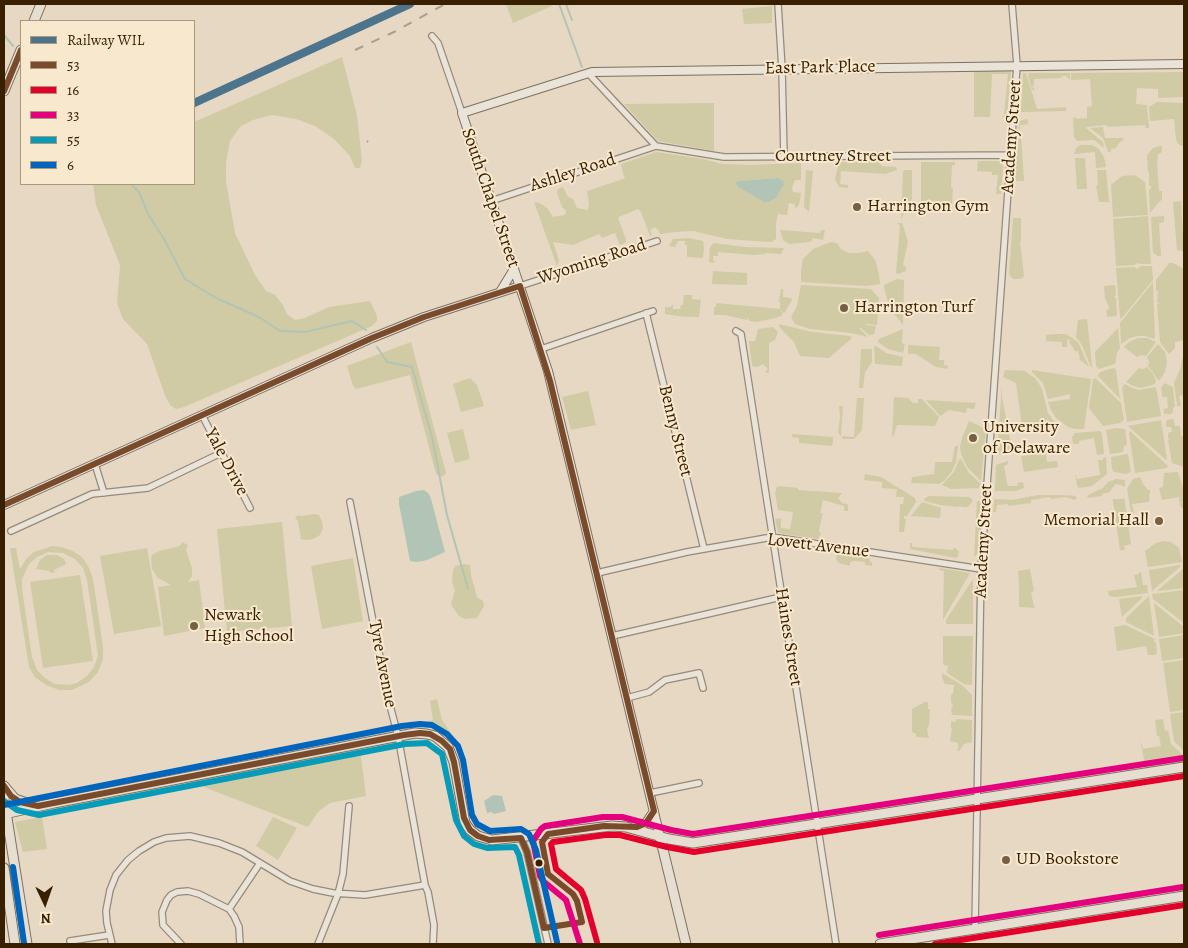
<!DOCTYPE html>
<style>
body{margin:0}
#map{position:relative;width:1188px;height:948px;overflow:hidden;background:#e6d8c2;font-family:Alegreya,serif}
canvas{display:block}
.frame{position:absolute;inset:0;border:5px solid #381f00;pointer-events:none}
.legend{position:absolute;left:20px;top:20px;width:175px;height:165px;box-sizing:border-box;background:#f8e8ce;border:1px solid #ab987c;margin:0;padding:6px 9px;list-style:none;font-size:15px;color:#381f00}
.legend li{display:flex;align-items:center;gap:10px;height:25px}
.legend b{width:25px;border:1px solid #ab987c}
.north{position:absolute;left:20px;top:878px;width:50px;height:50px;-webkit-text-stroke:4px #f8e8ce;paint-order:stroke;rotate:177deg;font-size:14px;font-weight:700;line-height:20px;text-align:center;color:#381f00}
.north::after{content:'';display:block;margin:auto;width:18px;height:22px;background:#381f00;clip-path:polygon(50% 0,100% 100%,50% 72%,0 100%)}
</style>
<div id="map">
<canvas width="1188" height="948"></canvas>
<div class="frame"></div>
<ul class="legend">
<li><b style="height:6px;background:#4c748c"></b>Railway WIL</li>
<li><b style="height:6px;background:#7a4b2a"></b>53</li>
<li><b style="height:6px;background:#e4002b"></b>16</li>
<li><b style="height:6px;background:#e5007d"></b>33</li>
<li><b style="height:6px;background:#069bb9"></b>55</li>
<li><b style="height:6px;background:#0065bd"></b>6</li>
</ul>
<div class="north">N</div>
</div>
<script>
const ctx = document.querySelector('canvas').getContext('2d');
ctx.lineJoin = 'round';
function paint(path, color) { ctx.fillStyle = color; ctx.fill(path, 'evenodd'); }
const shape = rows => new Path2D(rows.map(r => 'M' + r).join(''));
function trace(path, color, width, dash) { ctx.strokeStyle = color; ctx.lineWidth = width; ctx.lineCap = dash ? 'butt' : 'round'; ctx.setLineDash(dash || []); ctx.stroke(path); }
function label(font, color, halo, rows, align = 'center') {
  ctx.font = font + ' Alegreya,serif'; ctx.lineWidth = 4; ctx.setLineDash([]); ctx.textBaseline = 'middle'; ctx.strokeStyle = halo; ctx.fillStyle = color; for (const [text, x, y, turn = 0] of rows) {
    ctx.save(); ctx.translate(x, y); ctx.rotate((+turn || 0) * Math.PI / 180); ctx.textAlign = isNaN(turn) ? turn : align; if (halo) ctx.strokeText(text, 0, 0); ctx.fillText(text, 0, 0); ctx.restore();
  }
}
paint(shape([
 [506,4,551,4,552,6,513,23],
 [772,6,772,23,744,24,742,9],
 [342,57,357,115,362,160,360,168,355,168,350,156,334,139,315,126,296,119,272,115,253,120,241,126,230,141,226,163,226,181,235,233,255,275,266,291,275,295,283,305,287,314,295,320,305,318,329,307,370,301,377,316,377,321,372,326,184,407,176,409,171,406,166,398,147,344,123,319,117,303,120,265,96,205,93,184,194,184,194,122],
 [974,71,1011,71,1007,118,1002,117,1004,115,1008,74,992,74,990,117,974,117],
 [1184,72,1184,97,1158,98,1158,89,1137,88,1136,104,1147,105,1149,128,1146,128,1145,125,1108,127,1106,125,1086,127,1086,128,1103,142,1104,148,1094,140,1077,141,1074,137,1073,118,1076,117,1076,119,1087,118,1087,107,1092,106,1090,79,1071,80,1071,73],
 [1023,73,1026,73,1037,109,1066,107,1066,111,1021,112],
 [1029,73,1070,73,1070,80,1066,76,1062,76,1061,78,1034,79,1034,85,1032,86,1035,90,1032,90,1028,76],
 [1157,102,1184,103,1183,146,1178,144,1176,139,1174,119,1150,121,1149,107],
 [714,103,714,151,658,141,624,104],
 [1028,119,1028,124,1021,125,1020,124,1019,138,1021,139,1022,149,1024,181,1016,181,1015,175,1019,121],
 [1103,127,1105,138,1123,138,1123,140,1119,143,1116,148,1111,149,1111,152,1108,152,1103,138,1090,128],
 [1080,145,1092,145,1098,148,1104,157,1106,167,1096,168,1095,152,1074,154,1076,148],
 [1159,146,1162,146,1162,151,1161,153,1158,154,1157,161,1159,191,1162,191,1162,200,1160,201,1150,213,1149,189,1151,189,1151,186,1149,186,1149,173,1148,172,1147,155,1153,148],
 [656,152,703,159,722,164,750,165,801,163,801,180,795,180,792,188,793,192,801,193,799,205,795,209,795,204,789,203,787,215,778,214,776,223,776,239,771,242,727,239,693,231,675,232,660,234,658,229,657,229,655,227,650,230,652,235,650,236,641,212,638,209,621,216,618,218,626,239,626,242,623,244,620,245,615,233,602,238,599,234,573,245,553,242,559,260,557,266,534,202,540,203,548,209,553,217,565,215,566,211,562,207,557,193,558,189,563,187,568,197,573,199,577,208,588,210,589,204,587,191,626,178,624,177,621,164],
 [778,178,783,187,776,198,769,202,765,202,738,187,735,183,738,181],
 [1075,158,1085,158,1087,189,1077,189],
 [978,161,1001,161,1003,166,1001,194,996,194,998,175,992,175,992,172,977,171],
 [839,162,878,162,882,166,896,167,897,170,885,174,841,171,840,184,848,185,848,188,839,187,835,179],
 [921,162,955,162,955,165,952,165,951,187,953,188,952,204,921,202],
 [806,170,813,171,809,212,804,207],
 [905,170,912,170,912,199,901,219,903,172],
 [1097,170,1106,170,1109,202,1099,202,1096,186,1098,185],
 [1135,175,1145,182,1148,215,1113,217,1111,185,1122,176],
 [1181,201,1184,251,1182,251,1177,250,1173,202],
 [1148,216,1151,264,1140,264,1137,263,1134,265,1116,266,1113,219],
 [1164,216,1164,222,1159,223,1161,256,1158,256,1153,253,1151,217],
 [1013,218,1021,218,1021,241,1020,242,1024,275,1023,278,1019,279,1013,279,1009,274],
 [897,223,902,223,908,241,903,265,906,267,906,271,898,274,896,273,900,226],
 [780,230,820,233,821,230,825,230,823,240,813,238,812,241,809,242,789,244,783,240],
 [689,238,703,241,704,248,703,258,687,257,687,245,685,245,685,241,678,241,675,247,669,246,673,239],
 [831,242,837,243,841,249,849,253,859,253,868,251,875,260,879,274,880,284,866,286,801,282,801,270,803,259,813,249],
 [714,243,746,247,784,248,781,254,766,253,765,254,754,255,718,252,718,256,713,256,713,261,716,261,713,263,709,262,710,247],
 [1169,263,1173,263,1184,269,1184,340,1175,342,1175,348,1169,354,1160,342,1157,304,1159,304,1157,302,1158,291,1156,291,1156,280],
 [1140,266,1152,266,1153,280,1121,319,1120,318,1116,268,1134,267,1138,269],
 [713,271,747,273,747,285,712,284],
 [897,279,904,280,903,325,890,309,884,288,884,285,888,283],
 [1153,282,1155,339,1145,336,1138,336,1130,338,1121,344,1120,323],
 [801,285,871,289,879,298,877,325,866,324,866,325,876,326,874,334,869,335,861,328,859,328,868,337,851,333,810,329,795,324,791,317,797,306],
 [1115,285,1116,295,1114,296,1116,298,1117,315,1116,316,1108,317,1107,316,1106,310,1109,309,1109,307,1105,298,1104,286],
 [781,289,783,289,783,297,791,298,792,300,785,312,783,313,780,309,783,315,776,318,757,322,750,321,747,318,747,320,724,315,714,315,714,307,716,307,716,303,780,309,780,302,779,302],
 [684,295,692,295,692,299,701,300,699,317,686,317,665,314,665,307,671,307,671,305,673,305,673,309,680,309,681,305,683,305],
 [1087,319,1092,366,1091,367,1082,345,1076,337,1078,320],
 [779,324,812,332,850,336,852,338,829,358,800,356,794,342,780,328],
 [773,327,778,332,775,340,769,343,769,373,765,372,768,369,763,364,758,367,752,366,749,341,755,341,758,329],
 [1118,328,1120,348,1117,353,1115,364,1099,369,1096,366,1095,352],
 [903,329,902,343,905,344,903,353,888,349,878,342,879,339],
 [1054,334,1066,334,1078,342,1089,367,1079,359,1080,358,1078,351,1075,351,1069,342,1071,339,1067,340,1067,347,1062,347,1062,342,1046,341,1046,335],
 [1138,338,1147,338,1156,342,1146,356,1141,355,1137,357,1124,347,1129,342],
 [411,342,446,473,442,477,436,474,410,375,356,389,353,386,347,366],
 [1158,344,1165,352,1167,362,1165,372,1159,381,1148,366,1149,362,1147,357],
 [908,345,940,347,939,360,944,360,944,365,948,366,948,369,936,367,916,354,908,354],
 [876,346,886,353,903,357,902,366,875,364,874,347],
 [861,349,872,349,872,362,865,372,863,388,859,388],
 [1182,359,1184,359,1184,395,1179,396,1181,406,1177,406,1174,383,1181,367],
 [1147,367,1153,374,1156,381,1155,384,1141,388,1133,386,1126,382,1139,368,1143,369],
 [1113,368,1116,369,1120,399,1098,376,1100,372],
 [1005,370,1025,371,1036,379,1042,389,1048,413,1055,423,1022,427,1016,383,1003,377],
 [1032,370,1091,379,1084,429,1076,429,1068,427,1056,418,1051,410,1048,402,1070,399,1070,394,1048,399,1043,383,1032,372],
 [470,378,477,385,484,406,461,412,453,384],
 [1095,378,1121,403,1124,420,1120,423,1103,426,1089,408,1093,379],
 [1164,383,1173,387,1175,406,1173,408,1173,412,1171,414,1164,414,1164,409,1168,408,1167,397,1162,397,1162,392,1161,388],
 [1002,384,1002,397,1011,444,1016,444,1016,447,1014,451,1012,453,998,455,997,454],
 [1125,384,1132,388,1139,390,1156,387,1161,416,1127,422,1122,387],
 [588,391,596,425,571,430,562,397],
 [894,397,908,398,913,403,918,403,918,399,922,399,939,417,935,426,897,425,894,435,892,437],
 [857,398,864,398,862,430,854,439,843,439,838,432,840,417,839,406,843,406,841,436,854,437],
 [926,400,976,403,974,409,967,408,966,413,949,410,940,416],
 [1172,419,1174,421,1175,426,1180,426,1181,435,1184,437,1184,467,1172,463,1168,440,1170,439,1168,438,1168,433,1172,432,1171,427,1166,427,1166,422,1167,420],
 [1161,420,1167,459,1166,460,1128,426],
 [969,421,986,429,981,481,967,467,961,454,960,447,962,438],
 [1117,428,1125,429,1127,445,1124,446,1123,452,1110,454,1106,430],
 [463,429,470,459,455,463,447,433],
 [1100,431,1102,434,1104,454,1097,455,1094,438,1079,441,1079,444,1073,444,1072,437,1075,433],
 [1130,431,1168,466,1167,468,1135,473,1129,433],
 [792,434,833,437,833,442,832,446,799,443,799,438,792,437],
 [1054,443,1055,448,1045,450,1047,462,1057,461,1058,467,1024,472,1021,456,1031,455,1029,446],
 [955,446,958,446,956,462,952,471,945,480,939,484,911,483,912,477,934,474,935,462,952,462],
 [1128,454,1131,472,1126,474,1114,472,1112,469,1111,457],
 [1106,457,1107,474,1092,486,1079,488,1077,485,1075,474,1077,479,1100,475,1098,460,1103,460,1103,458],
 [961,459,969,473,981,484,981,488,951,489,942,485,954,472,959,460],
 [1008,461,1008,464,1004,466,1007,484,1009,486,1017,486,1018,483,1023,482,1024,488,1016,491,995,491,996,465],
 [1178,472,1183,488,1184,507,1182,508,1180,506,1179,497,1162,500,1159,488,1163,487,1164,473],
 [865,474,881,477,915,498,916,502,907,516,904,516,904,519,906,519,904,532,899,532,900,504,903,504,904,497,896,497,897,489,882,488,882,482,864,480],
 [1140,477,1143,484,1148,490,1150,490,1149,502,1132,504,1134,513,1131,513,1127,489,1133,479],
 [1116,479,1125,480,1125,487,1121,485,1116,484,1112,488,1110,492,1102,494,1102,496,1087,498,1088,495,1103,488,1108,482],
 [780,486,798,488,798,490,842,493,838,498,843,504,845,503,848,505,848,511,844,511,844,506,823,500,820,513,823,513,819,531,821,534,818,539,778,533,775,519,781,518,781,528,790,529,793,512,778,510,775,493,777,487],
 [1038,495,1066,495,1067,496,1069,495,1075,496,1077,498,1075,500,1065,497,1051,499,1050,497,1031,500,1031,503,1008,506,1008,504,997,505,996,512,993,512,994,501,995,499,1012,500],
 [929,496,969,497,972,499,972,502,968,507,961,507,960,505,959,507,940,505,925,501,924,499],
 [1124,497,1131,544,1124,546,1125,550,1120,550,1113,501,1113,499,1123,499],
 [977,501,982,501,982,504,978,553,974,557],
 [922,502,941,508,940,518,911,516],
 [315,514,319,515,322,521,323,528,320,535,313,539,307,540,301,539,298,521,295,518,298,515,301,516],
 [282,522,292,626,227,632,217,529],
 [1164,541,1171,542,1179,548,1182,562,1148,567,1145,551,1156,543],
 [182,542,188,545,186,550,192,568,192,576,188,582,199,580,205,628,164,636,158,587,171,585,158,578,152,569,151,558,152,555,159,551,180,546],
 [910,543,912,543,912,547,953,550,953,548,957,549,957,551,959,550,958,556,956,558,910,549],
 [52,546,61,547,73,551,83,558,89,568,93,579,103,646,103,659,98,672,89,682,72,690,59,690,46,685,35,677,29,667,10,548,16,548,20,569,27,558,34,552],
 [48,552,63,553,75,559,83,568,87,580,98,656,94,667,87,676,77,683,69,685,55,684,45,678,37,670,32,657,22,589,22,579,29,564,37,557],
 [147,548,161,626,114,634,100,556],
 [837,553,867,557,870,559,869,561,872,562,872,566,865,565,865,562,854,561,850,562,850,566,839,563,836,559],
 [47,555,57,555,64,559,66,564,54,570,55,572,50,573,50,571,36,569,40,560],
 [353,558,363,621,322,629,311,566],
 [464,564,470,565,471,575,477,597,483,601,484,606,477,618,464,619,458,615,451,604,455,590,452,582,453,571,455,566],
 [1180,565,1180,567,1152,591,1149,570],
 [940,568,970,573,943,620,944,571,939,570],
 [1030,569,1034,591,1031,592,1034,607,1036,608,1019,607,1019,585,1018,571],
 [1183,569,1184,588,1158,591,1158,590],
 [1139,572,1141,572,1143,585,1147,585,1148,593,1116,597,1109,596,1108,591,1137,587,1134,575,1139,574],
 [80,575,93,661,43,668,30,582],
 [973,579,973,624,946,624,946,620],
 [1184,590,1184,623,1153,599,1152,594],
 [1142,596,1142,598,1122,617,1119,599],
 [1149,596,1154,636,1126,622,1126,618],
 [1154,603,1184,627,1184,633,1159,637],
 [1125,625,1155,639,1154,641,1156,643,1157,653,1155,655,1148,655,1146,646,1117,651,1114,627],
 [1184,635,1184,658,1162,661,1159,639],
 [943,636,973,636,972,685,964,684,947,673,948,666,944,665,943,662],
 [1184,660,1184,710,1170,712,1163,663],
 [942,673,962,685,972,695,972,716,952,715,951,709,953,706,951,702,951,695,953,693,954,685,945,684,942,678],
 [437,699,442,720,454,737,452,739,442,730,426,724,425,722,433,720,430,701],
 [925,702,928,702,928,709,930,709,929,725,927,729,929,738,916,737,916,734,912,732,912,709],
 [1184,712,1184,751,1174,741,1170,714],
 [956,719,972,720,972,742,964,744,959,751,956,751,958,750,958,743,950,741,952,729,951,728,951,721,955,722],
 [1163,719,1165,731,1168,730,1171,744,1184,756,1184,762,1146,768,1140,740,1143,749,1161,746,1159,736,1157,736,1155,720],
 [360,749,366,796,330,803,318,812,308,827,188,781],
 [42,817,47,849,23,852,15,822],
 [273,817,297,828,278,860,256,846]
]), '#d0cba4');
paint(shape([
 [778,178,783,181,784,185,776,198,769,202,764,202,738,187,735,183,738,181],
 [424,490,429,494,431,499,445,552,427,560,417,562,410,561,399,504,399,497,416,491],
 [493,795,502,796,506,811,494,814,491,812,487,813,484,801]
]), '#b2c4b5');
trace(shape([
 [559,4,582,67],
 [566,4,572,20],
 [4,35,13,46],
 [131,184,139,192,148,214,164,239,185,279,216,298,259,317,280,331,305,332,352,321,366,330],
 [377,347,387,362,412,367,432,437,447,515,468,589]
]), '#b2c4b5', 2);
const street = shape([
 [778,4,782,69,784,157],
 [432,36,438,43,462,113],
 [588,73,656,146],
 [491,201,656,146,724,157,1010,155],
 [520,286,657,241],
 [646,313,704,549],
 [736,331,741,334,836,944],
 [541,349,653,311],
 [202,415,250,508],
 [95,464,104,493],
 [350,502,387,694,398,736,425,885,428,892,434,925,433,944],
 [11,531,92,494,148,488,221,453],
 [597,573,687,552,772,537,981,569],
 [612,636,781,597],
 [627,698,649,692,665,680,699,673,703,688],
 [650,793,699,783],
 [521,838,527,852,548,944],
 [229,909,260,863],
 [975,929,981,569,1017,65,1012,4],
 [70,941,109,935],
 [112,944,107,923,106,911,110,890,116,875,128,860,139,851,154,842,166,838,190,836,219,843,242,852,290,881,313,889,333,893,365,895,425,885],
 [181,944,163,925,162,912,167,900,171,895,177,892,188,891,199,894,229,909,234,916,239,927,240,944],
 [318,944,338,894,343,874,349,806]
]);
const secondary = shape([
 [500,292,514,269],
 [4,505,372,338,424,317,520,286],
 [631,828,646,823,654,811],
 [660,837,548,371,462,113,592,72,1184,64]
]);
const primary = shape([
 [34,21,41,4],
 [4,91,21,50],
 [4,786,15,799,33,805],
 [4,799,27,944],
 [4,814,54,803,415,733,427,734,435,736,448,747,454,762,465,823,470,830,478,836,492,840,612,826,626,827,669,839,693,843,1184,767],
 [660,837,686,944],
 [4,868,15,944],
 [880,944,1184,896]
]);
trace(street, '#968a7a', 8);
trace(secondary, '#7c7161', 10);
trace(primary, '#7c7161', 11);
trace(street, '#e9e3d8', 5.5);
trace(secondary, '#e9e3d8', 8);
trace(primary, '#e6ded1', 9);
trace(shape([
 [355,50,394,32,445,4],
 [367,141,368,142]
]), '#a79f93', 2, [9, 9]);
trace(shape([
 [4,91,21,50],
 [4,505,372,338,424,317,520,286,550,381,654,811,646,823,637,827,604,826,548,834,542,842,548,874,573,894,577,901,582,922,544,928,527,852,521,838,489,840,478,836,470,830,464,818,454,762,450,749,442,741,430,734,420,733,404,735,38,806,20,802,11,796,4,786]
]), '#7a4b2a', 6);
trace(shape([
 [597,942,585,899,581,890,556,869,551,844,553,842,605,835,620,835,667,847,694,852,1184,776],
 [935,944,1184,905]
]), '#e4002b', 6);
trace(shape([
 [879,935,1183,887],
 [580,944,566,900,543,881,540,876,533,841,541,829,545,826,603,817,622,817,671,830,693,834,1183,758]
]), '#e5007d', 6);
trace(shape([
 [4,801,17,810,39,815,405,744,427,743,442,754,456,820,464,836,474,844,487,848,515,847,519,855,539,944]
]), '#069bb9', 6);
trace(shape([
 [4,805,402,726,420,724,432,725,447,734,458,746,463,760,472,815,477,824,490,831,521,829,529,834,536,850,557,942],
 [13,867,24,943]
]), '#0065bd', 6);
trace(shape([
 [194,103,410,4]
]), '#4c748c', 8);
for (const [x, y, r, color] of [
 [857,207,5,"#756044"],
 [844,308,5,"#756044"],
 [973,438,5,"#756044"],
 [1159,521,5,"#756044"],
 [194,626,5,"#756044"],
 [1006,860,5,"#756044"],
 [539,863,4.5,"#381f00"]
]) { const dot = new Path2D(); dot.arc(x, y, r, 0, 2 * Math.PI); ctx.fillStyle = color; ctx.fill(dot); trace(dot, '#f8e8ce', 2); }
label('18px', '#381f00', '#f8e8ce', [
 ["East Park Place",820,68,-1],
 ["Academy Street",1012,137,-86],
 ["Courtney Street",833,157],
 ["Ashley Road",573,173,-18],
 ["South Chapel Street",490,198,71],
 ["Wyoming Road",592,262,-18],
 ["Benny Street",675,431,76],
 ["Yale Drive",226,462,62],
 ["Academy Street",984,541,-87],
 ["Lovett Avenue",818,546,7],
 ["Haines Street",788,637,81],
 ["Tyre Avenue",382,664,79]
]);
label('18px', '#381f00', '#f8e8ce', [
 ["Harrington Gym",867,207],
 ["Harrington Turf",854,308],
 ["University",983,428],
 ["of Delaware",983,449],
 ["Memorial Hall",1149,521,"right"],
 ["Newark",204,616],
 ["High School",204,637],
 ["UD Bookstore",1016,860]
], 'left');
</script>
